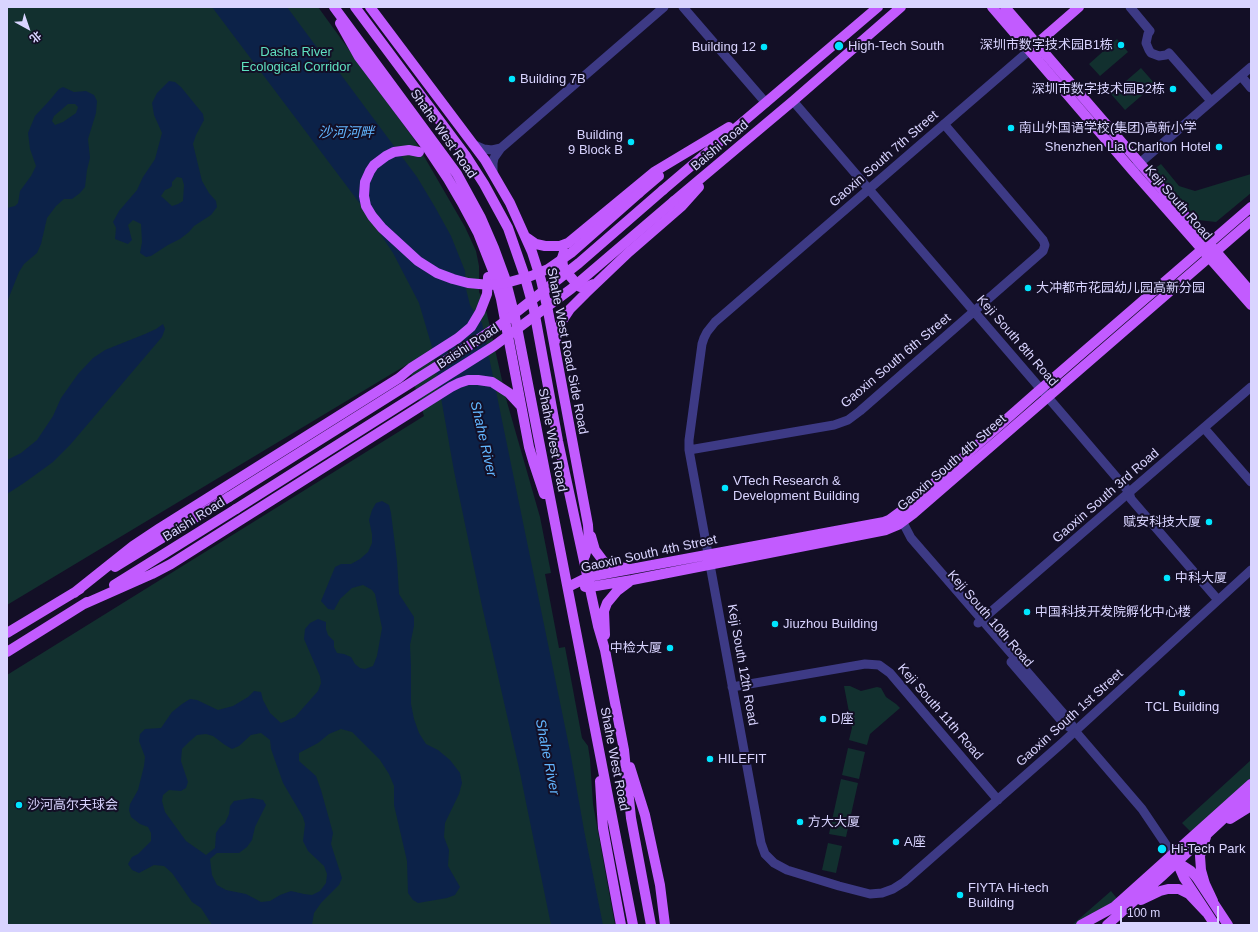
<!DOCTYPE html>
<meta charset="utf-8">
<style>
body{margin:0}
#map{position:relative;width:1258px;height:932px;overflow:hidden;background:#130f26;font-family:Arial,"Noto Sans SC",sans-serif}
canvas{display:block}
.frame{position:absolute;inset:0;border:8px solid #d9d4ff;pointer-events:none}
.north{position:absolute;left:8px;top:8px;width:40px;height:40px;-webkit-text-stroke:3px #130f26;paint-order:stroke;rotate:140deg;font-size:11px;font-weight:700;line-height:16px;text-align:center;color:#d9d4ff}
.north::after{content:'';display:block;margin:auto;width:14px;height:18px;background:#d9d4ff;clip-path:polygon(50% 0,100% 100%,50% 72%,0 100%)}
.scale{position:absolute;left:1120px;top:906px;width:99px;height:18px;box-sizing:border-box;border:2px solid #d9d4ff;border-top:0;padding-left:5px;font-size:12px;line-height:14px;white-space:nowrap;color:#d9d4ff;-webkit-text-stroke:3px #130f26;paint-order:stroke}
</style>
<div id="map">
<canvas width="1258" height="932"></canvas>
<div class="frame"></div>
<div class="north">北</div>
<div class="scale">100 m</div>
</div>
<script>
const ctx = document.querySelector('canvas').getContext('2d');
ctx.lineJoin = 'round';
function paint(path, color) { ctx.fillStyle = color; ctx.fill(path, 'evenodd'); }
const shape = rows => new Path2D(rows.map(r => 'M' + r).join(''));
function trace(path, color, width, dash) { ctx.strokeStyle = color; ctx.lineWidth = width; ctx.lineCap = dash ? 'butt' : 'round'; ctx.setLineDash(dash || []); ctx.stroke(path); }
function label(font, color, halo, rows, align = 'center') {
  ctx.font = font + ' Arial,"Noto Sans SC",sans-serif'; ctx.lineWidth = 4; ctx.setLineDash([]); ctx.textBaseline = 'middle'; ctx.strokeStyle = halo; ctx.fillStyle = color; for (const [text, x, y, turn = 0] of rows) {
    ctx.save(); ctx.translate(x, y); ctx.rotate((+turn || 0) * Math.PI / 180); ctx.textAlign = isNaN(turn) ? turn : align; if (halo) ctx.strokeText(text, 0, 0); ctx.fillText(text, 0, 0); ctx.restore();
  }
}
paint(shape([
 [7,7,318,7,414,139,465,227,476,251,479,266,479,292,483,300,487,314,507,402,540,517,551,573,545,574,559,648,565,647,582,738,588,746,590,759,593,804,615,925,7,925,7,675,424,416,408,364,7,605],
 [1117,39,1128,52,1100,76,1089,64],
 [1141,68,1155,84,1125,110,1111,94],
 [1161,164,1179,186,1195,191,1251,174,1251,193,1216,222,1198,220,1154,169],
 [844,686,850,686,861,691,877,687,881,688,886,697,896,704,900,708,870,734,867,745,849,740,852,728],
 [848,748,865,752,859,779,842,775],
 [1251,760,1251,782,1194,835,1182,823],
 [841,779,858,783,846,837,829,834],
 [828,843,842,846,836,873,822,870],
 [1111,891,1119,901,1092,925,1072,925]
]), '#12302f');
paint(shape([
 [212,7,287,7,324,57,333,64,417,177,435,207,451,236,465,271,466,289,470,305,482,323,570,751,584,830,603,925,551,925,519,768,482,606,454,471,432,347,419,303,393,253,361,205],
 [169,81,175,82,181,87,203,114,204,120,196,135,193,144,202,181,209,193,216,201,217,207,211,215,194,226,189,232,180,239,168,245,151,256,146,257,140,253,142,242,141,224,133,220,128,225,132,240,128,244,115,239,116,228,113,222,119,211,137,190,143,177,155,159,162,133,154,115,152,103,157,93],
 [177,177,182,178,184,185,183,201,178,204,172,206,161,196,165,190,170,188,172,186,172,182],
 [63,87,74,92,86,91,94,95,97,101,96,113,88,139,90,158,87,170,85,187,80,193,72,199,64,199,56,206,47,218,41,244,37,253,24,264,19,272,7,302,7,208,15,206,18,203,20,191,31,176,36,166,30,149,28,133,35,116,49,101,59,89],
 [68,104,75,104,78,107,76,113,63,122,55,125,52,121,54,116],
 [163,324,165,329,162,337,70,445,53,462,24,483,7,494,7,460,21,453,37,440,53,416,61,398,78,374,93,358,105,350,145,334,156,329],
 [382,501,389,505,391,513,397,561,399,594,414,617,414,626,410,645,411,666,411,704,414,719,419,733,426,744,438,750,450,760,460,773,462,783,459,794,445,823,444,837,449,850,448,866,460,887,455,895,447,898,418,903,413,900,408,893,407,861,394,805,394,786,389,774,380,760,352,732,341,729,329,734,318,743,299,753,299,761,316,776,321,790,333,833,331,844,342,878,339,885,321,903,314,913,312,925,212,925,201,908,192,902,172,873,164,866,154,865,139,873,132,870,128,864,132,857,138,854,151,841,151,833,148,827,140,824,131,817,129,810,130,804,138,790,144,766,145,757,139,741,140,734,145,729,161,728,172,712,182,704,190,699,197,700,218,710,233,706,248,697,254,691,261,692,263,700,270,713,281,723,295,717,318,691,321,683,320,676,304,639,305,629,310,623,318,619,326,622,326,629,328,635,334,641,334,647,337,653,344,654,351,657,355,664,360,668,365,669,373,666,377,656,382,628,375,594,372,590,363,585,352,588,340,599,334,610,328,609,321,601,335,567,341,564,351,564,360,559,368,552,372,543,372,534,369,520,372,510,376,503],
 [261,733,270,740,271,749,283,783,303,817,305,824,303,841,308,851,324,866,327,874,326,883,320,891,312,895,304,894,291,891,280,895,270,901,261,902,246,894,226,890,217,885,212,875,210,859,217,853,239,853,247,847,252,840,255,827,266,805,263,800,252,798,234,801,230,806,229,814,225,823,220,827,216,833,215,848,206,855,186,841,165,812,162,801,163,795,169,790,181,791,186,788,188,782,181,761,182,749,190,741,197,735,206,734,213,736,225,745,232,749,239,746,251,735]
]), '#0c2248');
trace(shape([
 [683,7,766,103],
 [1130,7,1150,31,1148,34,1146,43,1149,50,1151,53,1159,56,1166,55,1169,53,1211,101],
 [1030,50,715,322,707,332,704,338,702,344,689,440,689,450,761,843,765,854,774,863,787,870,839,886,870,894,882,893,893,889,904,882,1061,744,1251,570],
 [1241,76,1251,88],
 [793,101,1076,430,1129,492,1131,499,1218,600],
 [475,145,484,149,492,150,501,148],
 [1134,168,1251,67],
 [493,174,493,163,494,158,501,148,664,7],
 [1204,428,1251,482],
 [689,450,834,425,848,420,860,411,1043,251,1045,245,1043,240,944,124],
 [899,515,911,538,1069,720,1075,731,1142,809,1173,855],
 [978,623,1251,387],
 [1011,662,1060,719,1064,724,1074,730],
 [732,687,865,664,879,665,890,673,998,800]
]), '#3d3a85', 9);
trace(shape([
 [334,7,457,174,481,218,494,248,505,278,515,317,633,925],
 [355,7,466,156,484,184,508,228,524,274,534,310,558,441,598,626,605,650,624,750,631,818,651,925],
 [370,7,485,160,510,203,532,252,541,280,548,311,588,525,589,542,585,556],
 [992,7,1132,170,1251,305],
 [1005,7,1251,292],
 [340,23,359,57,426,146,448,179,462,203,478,233,493,271,501,299,529,447,534,464,544,494],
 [1033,47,1079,7],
 [663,190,878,7],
 [639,193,659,176],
 [674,201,793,101,901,7],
 [526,237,536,244,545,246,560,246,568,243,654,172,729,127],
 [564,252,562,258,563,266,569,275,576,283,580,287,584,288,594,284],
 [556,340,557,331,562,321,570,309,586,293,629,252,682,206,699,187],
 [591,536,595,550,604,562,618,567,626,568],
 [115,567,229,497],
 [114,585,236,509],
 [568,587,588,577,884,522,889,520,908,506,1035,394,1251,207],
 [585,587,590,587,632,580,886,530,898,525,913,514,1251,221],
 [74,593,133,546,160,528,399,378,411,368,458,338,471,327,480,312,487,294,488,277],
 [82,605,152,574,171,564,451,387,459,383,468,380,478,380,492,382,509,393,521,406],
 [7,633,80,589],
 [605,635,604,611,607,603,617,591,629,582],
 [7,652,87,602],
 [630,767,645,815,660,885,665,925],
 [600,781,602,814,603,828,621,925],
 [1230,819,1251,806],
 [1206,837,1202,848,1200,856,1201,870,1205,884,1213,901],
 [1174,857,1177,862,1184,878,1215,925],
 [1177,862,1191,871,1197,878,1228,925],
 [1141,900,1160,891,1168,889,1179,889,1189,894,1206,912],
 [1081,925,1114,907,1251,784],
 [1107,925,1161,877,1251,793]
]), '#c25bff', 10);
trace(shape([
 [419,152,409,150,394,152,386,156,374,165,370,171,365,182,364,196,366,206,372,216,382,228,418,261,437,273,453,279,468,283,490,285,506,283,531,276,548,269,571,253,639,193],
 [229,497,455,355,500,325,579,263,663,190],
 [236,509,494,346,571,289,674,201]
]), '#c25bff', 10);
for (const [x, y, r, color] of [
 [1121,45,4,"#00e5ff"],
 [839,46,5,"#00e5ff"],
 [764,47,4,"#00e5ff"],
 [512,79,4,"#00e5ff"],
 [1173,89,4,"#00e5ff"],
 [1011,128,4,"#00e5ff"],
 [631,142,4,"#00e5ff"],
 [1219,147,4,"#00e5ff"],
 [1028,288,4,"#00e5ff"],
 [725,488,4,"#00e5ff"],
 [1209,522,4,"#00e5ff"],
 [1167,578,4,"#00e5ff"],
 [1027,612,4,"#00e5ff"],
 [775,624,4,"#00e5ff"],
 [670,648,4,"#00e5ff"],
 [1182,693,4,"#00e5ff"],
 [823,719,4,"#00e5ff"],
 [710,759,4,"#00e5ff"],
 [19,805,4,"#00e5ff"],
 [800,822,4,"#00e5ff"],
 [896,842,4,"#00e5ff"],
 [1162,849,5,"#00e5ff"],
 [960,895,4,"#00e5ff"]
]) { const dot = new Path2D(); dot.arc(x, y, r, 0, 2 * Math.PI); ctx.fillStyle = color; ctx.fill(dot); trace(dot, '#130f26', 1.5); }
label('13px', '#d9d4ff', '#130f26', [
 ["深圳市数字技术园B1栋",1113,45,"right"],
 ["High-Tech South",848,46],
 ["Building 12",756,47,"right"],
 ["Building 7B",520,79],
 ["深圳市数字技术园B2栋",1165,89,"right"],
 ["南山外国语学校(集团)高新小学",1019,128],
 ["Building",623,135,"right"],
 ["9 Block B",623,150,"right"],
 ["Shenzhen Lia Charlton Hotel",1211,147,"right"],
 ["大冲都市花园幼儿园高新分园",1036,288],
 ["VTech Research &",733,481],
 ["Development Building",733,496],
 ["赋安科技大厦",1201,522,"right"],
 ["中科大厦",1175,578],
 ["中国科技开发院孵化中心楼",1035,612],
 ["Jiuzhou Building",783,624],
 ["中检大厦",662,648,"right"],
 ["TCL Building",1182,707,"center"],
 ["D座",831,719],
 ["HILEFIT",718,759],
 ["沙河高尔夫球会",27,805],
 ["方大大厦",808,822],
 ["A座",904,842],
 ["Hi-Tech Park",1171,849],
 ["FIYTA Hi-tech",968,888],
 ["Building",968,903]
], 'left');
label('13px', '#5fe0c0', '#130f26', [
 ["Dasha River",296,52],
 ["Ecological Corridor",296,67]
]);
label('13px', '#d9d4ff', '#130f26', [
 ["Shahe West Road",443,134,55],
 ["Baishi Road",720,146,-40],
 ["Gaoxin South 7th Street",884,159,-41],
 ["Keji South Road",1178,203,49],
 ["Keji South 8th Road",1017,341,49],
 ["Baishi Road",468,347,-33],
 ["Shahe West Road Side Road",567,351,79],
 ["Gaoxin South 6th Street",896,361,-40],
 ["Shahe West Road",552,440,79],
 ["Gaoxin South 4th Street",952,463,-41],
 ["Gaoxin South 3rd Road",1106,496,-41],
 ["Baishi Road",194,520,-32],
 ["Gaoxin South 4th Street",649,554,-12],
 ["Keji South 10th Road",990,619,49],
 ["Keji South 12th Road",742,665,80],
 ["Keji South 11th Road",940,712,49],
 ["Gaoxin South 1st Street",1070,718,-42],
 ["Shahe West Road",614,759,79]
]);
label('italic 14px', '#62b6ff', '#130f26', [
 ["沙河河畔",346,133],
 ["Shahe River",483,439,77],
 ["Shahe River",547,757,79]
]);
</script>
